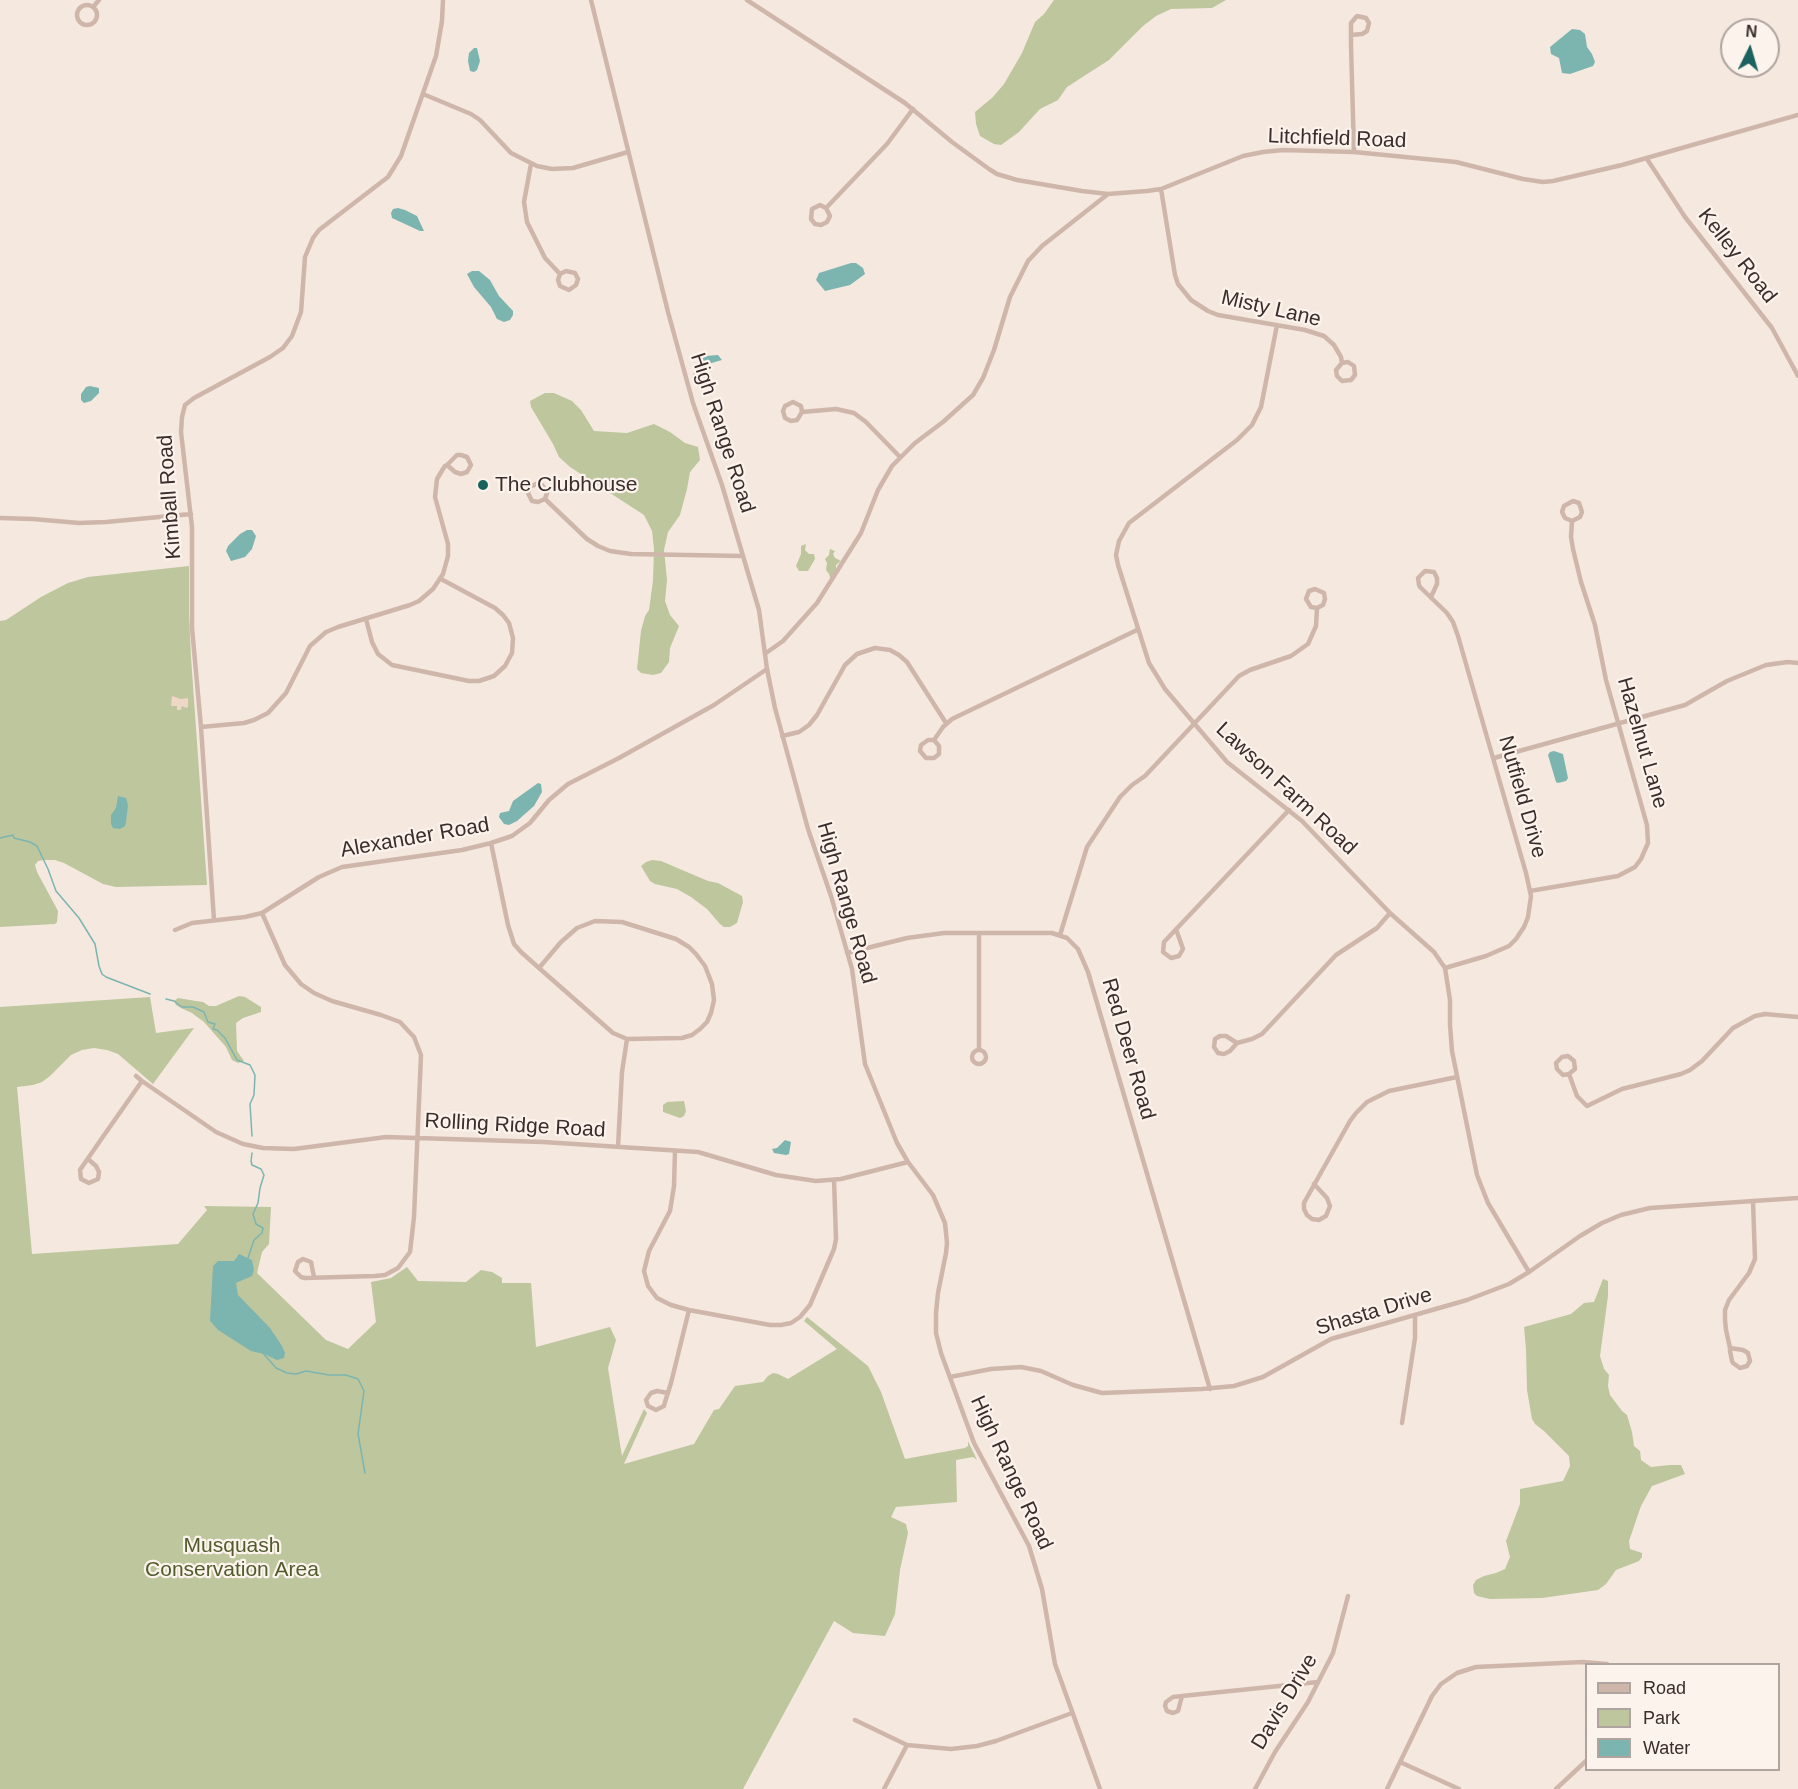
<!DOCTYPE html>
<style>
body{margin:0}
#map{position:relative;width:1798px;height:1789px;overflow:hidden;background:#f5e8df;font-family:Arial,sans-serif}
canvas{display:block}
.legend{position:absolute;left:1585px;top:1663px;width:195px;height:108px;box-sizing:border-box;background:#fcf3ed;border:2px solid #afa49f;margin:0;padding:8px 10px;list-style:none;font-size:18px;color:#3b2d2a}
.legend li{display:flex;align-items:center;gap:12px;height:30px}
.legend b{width:30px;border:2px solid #afa49f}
.north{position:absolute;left:1720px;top:18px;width:60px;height:60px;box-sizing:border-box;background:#fcf3ed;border:2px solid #afa49f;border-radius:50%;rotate:5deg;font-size:16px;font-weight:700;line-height:24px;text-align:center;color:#3b2d2a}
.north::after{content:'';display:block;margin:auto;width:21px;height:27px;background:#1b615d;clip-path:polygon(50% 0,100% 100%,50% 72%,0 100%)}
</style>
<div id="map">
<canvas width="1798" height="1789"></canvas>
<ul class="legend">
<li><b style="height:8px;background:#cfb6aa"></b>Road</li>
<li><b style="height:16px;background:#bdc69d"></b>Park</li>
<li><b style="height:16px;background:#7cb5b0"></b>Water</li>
</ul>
<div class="north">N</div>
</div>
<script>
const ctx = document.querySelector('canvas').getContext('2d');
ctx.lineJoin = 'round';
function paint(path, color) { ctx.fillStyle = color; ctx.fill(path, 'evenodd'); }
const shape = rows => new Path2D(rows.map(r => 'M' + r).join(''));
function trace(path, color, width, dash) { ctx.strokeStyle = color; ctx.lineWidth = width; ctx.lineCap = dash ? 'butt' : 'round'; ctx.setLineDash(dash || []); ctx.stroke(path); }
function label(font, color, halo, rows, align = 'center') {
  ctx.font = font + ' Arial,sans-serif'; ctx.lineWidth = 4.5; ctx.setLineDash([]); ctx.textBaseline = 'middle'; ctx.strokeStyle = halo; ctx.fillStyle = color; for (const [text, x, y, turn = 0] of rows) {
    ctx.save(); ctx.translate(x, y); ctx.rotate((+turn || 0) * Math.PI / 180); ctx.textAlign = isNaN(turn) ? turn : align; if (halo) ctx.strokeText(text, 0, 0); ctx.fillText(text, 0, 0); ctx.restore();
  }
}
paint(shape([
 [1054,0,1226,0,1212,8,1171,9,1156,16,1143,26,1109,60,1067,87,1058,100,1040,109,1019,132,1001,145,994,144,980,136,976,124,975,112,993,97,1004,84,1022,53,1035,22,1044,14],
 [545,393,554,393,572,401,581,410,594,431,627,433,654,424,670,432,685,443,698,447,700,460,690,472,687,489,680,515,668,532,664,550,667,580,665,601,670,615,679,626,670,648,669,662,661,673,653,675,641,673,637,669,641,631,645,616,649,610,653,581,654,549,652,531,644,515,570,467,559,457,553,444,531,407,530,401],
 [806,544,805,550,809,554,814,554,815,559,808,571,799,571,796,566,801,554,801,546],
 [830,549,835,551,833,554,835,558,841,561,836,565,836,572,831,580,829,574,826,570,827,563,825,559,829,555],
 [189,566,189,615,191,657,207,885,116,887,103,884,64,863,55,860,44,860,38,861,35,865,37,872,58,911,57,922,55,924,0,927,0,621,6,620,41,597,68,583,88,577],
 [652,860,661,861,708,881,718,883,742,896,743,902,737,923,730,927,724,927,720,924,707,909,691,897,677,889,655,884,650,881,641,866,646,862],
 [239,996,245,997,261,1007,261,1012,243,1018,236,1023,237,1051,244,1061,238,1063,232,1060,226,1047,204,1022,192,1013,181,1008,176,1005,174,1001,178,998,196,1001,203,1002,209,1006,216,1006],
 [150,997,156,1033,194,1028,153,1084,118,1054,107,1050,94,1048,82,1050,71,1055,50,1076,42,1082,33,1085,17,1087,32,1254,178,1244,207,1210,204,1206,271,1207,269,1244,262,1252,257,1273,326,1340,348,1349,376,1322,371,1282,391,1278,407,1267,418,1281,466,1282,481,1270,492,1272,502,1278,502,1283,531,1283,536,1347,610,1327,616,1340,608,1368,622,1456,644,1409,647,1413,624,1464,694,1444,714,1410,719,1409,735,1386,763,1382,768,1376,773,1373,778,1374,788,1379,837,1349,804,1321,807,1317,868,1366,881,1392,905,1459,965,1448,968,1446,968,1441,977,1460,973,1457,956,1460,957,1502,896,1507,891,1517,906,1524,908,1533,900,1570,895,1614,885,1636,853,1633,834,1621,743,1789,0,1789,0,1007],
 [684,1101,686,1111,684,1116,680,1118,663,1112,663,1105,667,1102],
 [1603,1279,1608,1281,1608,1296,1600,1356,1604,1369,1609,1375,1608,1386,1610,1395,1622,1411,1627,1415,1632,1432,1634,1446,1640,1451,1641,1460,1651,1467,1670,1465,1681,1465,1685,1474,1652,1486,1641,1506,1629,1541,1630,1549,1642,1553,1642,1557,1639,1561,1616,1570,1606,1584,1598,1590,1542,1598,1490,1599,1477,1596,1474,1593,1473,1585,1476,1580,1484,1576,1496,1573,1505,1569,1510,1557,1506,1541,1520,1504,1520,1489,1563,1481,1570,1466,1569,1456,1544,1431,1535,1424,1532,1419,1527,1390,1526,1349,1524,1327,1571,1314,1584,1303,1594,1302]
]), '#bdc69d');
paint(shape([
 [172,696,181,699,188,698,188,707,186,708,182,706,181,710,177,710,177,706,171,706]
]), '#eed7c5');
paint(shape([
 [1572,29,1580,30,1585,34,1587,47,1592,54,1595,62,1593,66,1570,74,1562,73,1559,58,1551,54,1550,47],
 [474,48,477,48,480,61,477,70,474,72,470,71,468,61,469,53],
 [398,208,405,210,417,216,424,231,420,231,392,218,391,213,393,209],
 [851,263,856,263,863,268,865,274,850,285,825,291,816,280,819,273],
 [472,271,479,271,490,280,499,296,513,311,513,315,510,320,504,322,497,319,491,307,474,287,467,274],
 [718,355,722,360,708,364,702,376,702,383,700,387,697,386,692,380,696,365,705,356],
 [90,386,99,388,99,393,91,401,84,403,81,400,81,394,86,387],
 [247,530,252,530,256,536,252,549,245,557,231,561,226,551,228,546,240,534],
 [1554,751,1563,754,1568,778,1566,781,1558,783,1556,782,1548,755,1550,752],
 [538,783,541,784,542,792,534,806,517,821,509,825,504,824,499,817,500,813,509,811,513,801],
 [118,796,126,798,128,805,126,822,125,826,120,829,113,828,111,824,111,815,116,808],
 [785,1140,791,1142,789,1154,786,1155,774,1153,772,1149,777,1148],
 [239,1254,252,1260,254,1270,252,1276,236,1283,238,1295,270,1328,282,1346,285,1353,284,1358,277,1360,264,1354,251,1351,218,1330,210,1321,213,1266,218,1261,234,1261]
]), '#7cb5b0');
trace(shape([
 [0,838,13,835,14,838,30,842,37,846,48,869,56,891,79,918,95,944,99,966,102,974,106,977,150,994],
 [166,999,174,1001,182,1007,193,1007,204,1012,208,1022,215,1024,213,1029,217,1030,225,1038,237,1060,250,1065,255,1075,254,1095,250,1104,252,1136],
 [248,1258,254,1240,262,1233,263,1228,256,1224,253,1214,258,1203,260,1188,264,1175,261,1169,252,1165,251,1161,252,1153],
 [263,1353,276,1368,287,1373,296,1374,306,1371,329,1375,346,1375,358,1379,364,1391,358,1434,365,1473]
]), '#7cb5b0', 1.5);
trace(shape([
 [591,0,668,312,693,403,722,485,759,610,767,669,775,708,808,829,831,896,852,969,865,1064,897,1143,908,1162,933,1195,945,1223,947,1243,946,1253,938,1293,936,1313,936,1333,941,1353,974,1443,1029,1546,1042,1589,1055,1664,1100,1789],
 [747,0,905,103,952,142,989,169,997,174,1017,180,1082,191,1108,194,1147,191,1161,189,1243,156,1263,152,1283,150,1354,152,1456,162,1523,179,1543,182,1553,181,1622,165,1798,115],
 '77 15a10 10 0 1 1 20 0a10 10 0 1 1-20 0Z',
 [93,7,99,0],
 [1351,35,1362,34,1367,31,1369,23,1366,18,1357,16,1351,23,1351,46,1354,152],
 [423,94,471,114,480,120,511,153,537,166,552,169,573,168,628,152],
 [1647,159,1685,217,1772,328,1798,376],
 [531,164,524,202,527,222,545,258,560,274,558,280,560,286,569,290,576,285,578,279,575,273,566,271,560,274],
 [1161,189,1175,275,1178,284,1191,300,1208,311,1218,315,1305,330,1324,336,1334,345,1341,357,1342,363,1336,370,1337,376,1342,381,1351,380,1355,375,1354,366,1348,362,1342,363],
 [826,208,820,205,812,209,811,219,815,224,821,225,827,222,830,216,826,208,887,144,913,109],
 [1277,325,1261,407,1252,425,1237,440,1129,523,1119,541,1116,555,1118,565,1149,663,1165,689,1227,762,1302,821,1390,913,1434,952,1445,968,1450,1000,1450,1025,1452,1051,1477,1175,1488,1203,1529,1272],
 [802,412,797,420,791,421,785,418,783,411,785,406,793,402,801,406,802,412,836,409,854,413,866,422,900,457],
 [545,499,547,493,542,485,536,484,530,487,528,493,532,501,538,502,545,499,587,539,598,546,610,551,631,554,743,556],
 [0,518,33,519,79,523,106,522,191,514],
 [1431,597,1437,584,1437,578,1434,572,1425,571,1418,578,1419,585,1420,587,1447,613,1453,622,1458,636,1526,873,1531,896,1528,917,1524,927,1516,939,1509,946,1486,956,1445,968],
 [366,619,372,642,378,654,392,665,469,681,479,681,494,676,505,666,512,653,513,638,509,623,503,615,495,608,441,579],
 [766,653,783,641,817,603,861,533,878,490,892,466,915,443,943,422,973,395,983,378,994,350,1010,297,1028,261,1042,246,1108,194],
 [201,727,244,723,254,720,268,713,286,693,310,646,326,632,338,627,410,605,419,601,433,589,443,574,448,556,448,544,435,497,437,479,443,469,445,466,447,465,457,455,461,455,467,457,471,465,467,472,461,474,455,472,447,465],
 [782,736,799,732,809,725,817,715,845,665,857,654,875,648,890,650,899,655,907,662,946,723],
 [934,740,928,740,921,745,920,751,926,758,934,758,939,754,939,746,934,740,943,727,952,719,1137,630],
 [1494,758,1685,705,1727,681,1766,665,1788,662,1798,663],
 [491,843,508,925,514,944,521,952,539,968,613,1033,627,1039,682,1038,692,1035,700,1029,707,1022,711,1013,714,1000,712,984,705,966,696,954,689,947,676,939,622,922,595,921,577,928,561,942,539,968],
 [1530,891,1618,876,1635,867,1641,859,1648,843,1647,825,1606,680,1595,625,1581,582,1573,549,1571,537,1572,521,1580,517,1582,512,1579,503,1573,501,1564,506,1562,512,1565,518,1572,521],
 [262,913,285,965,301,984,314,993,332,1001,381,1015,400,1022,414,1037,421,1055,414,1217,410,1252,398,1268,385,1275,375,1276,305,1278,301,1277,295,1271,298,1262,303,1259,311,1262,314,1277],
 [214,920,201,727,192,628,192,527,181,432,182,417,185,405,194,398,270,357,283,348,292,336,301,312,305,257,313,238,319,230,388,177,401,156,436,56,442,21,443,0],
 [1176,929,1183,949,1179,956,1171,958,1163,952,1164,942,1289,810],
 [175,930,192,923,245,917,262,913,319,877,342,867,462,850,491,843,512,836,530,823,549,800,568,784,619,758,714,705,767,669],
 [979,934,979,1050],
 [1060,935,1087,847,1120,797,1132,785,1145,776,1239,676,1250,670,1291,656,1308,644,1316,626,1317,608,1323,605,1325,599,1324,593,1315,589,1309,591,1306,599,1311,607,1317,608],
 [847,953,907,938,944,933,1052,933,1067,938,1078,949,1088,972,1210,1389],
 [1237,1043,1226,1036,1220,1036,1215,1039,1214,1047,1218,1053,1224,1054,1230,1051,1237,1043,1252,1039,1262,1034,1336,955,1377,928,1390,913],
 '972 1057a7 7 0 1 1 14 0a7 7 0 1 1-14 0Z',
 [1569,1074,1575,1069,1574,1061,1568,1056,1562,1057,1556,1063,1557,1069,1563,1075,1569,1074,1577,1096,1587,1106,1622,1089,1681,1074,1690,1070,1702,1061,1733,1028,1755,1016,1765,1014,1798,1017],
 [136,1076,142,1081,216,1132,243,1144,263,1148,294,1149,386,1137,543,1142,698,1152,776,1175,816,1181,841,1179,908,1162],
 [618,1147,622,1072,627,1039],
 [675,1151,674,1186,670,1211,649,1251,644,1271,648,1286,657,1298,671,1305,689,1310,770,1325,781,1325,791,1323,800,1317,810,1305,834,1249,836,1239,834,1180],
 [88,1159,96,1166,99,1172,98,1179,89,1183,81,1179,80,1170,82,1167,100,1141,142,1081],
 [1314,1184,1327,1198,1330,1206,1326,1216,1319,1220,1312,1219,1307,1215,1304,1209,1304,1203,1305,1201,1350,1121,1356,1113,1367,1102,1389,1091,1457,1077],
 [1730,1348,1743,1350,1748,1353,1750,1361,1747,1366,1740,1368,1733,1363,1732,1361,1730,1351,1730,1348,1726,1330,1725,1320,1725,1310,1729,1300,1749,1273,1755,1259,1753,1201],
 [950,1377,991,1369,1021,1367,1041,1371,1073,1385,1102,1393,1202,1389,1234,1386,1263,1377,1331,1339,1467,1300,1509,1284,1529,1272,1580,1236,1602,1223,1621,1215,1650,1208,1798,1198],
 [668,1393,657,1391,651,1393,646,1400,648,1406,656,1410,664,1406,665,1402,671,1383,689,1310],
 [1402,1423,1415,1338,1415,1315],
 [1182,1696,1178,1711,1173,1713,1167,1711,1165,1706,1166,1702,1173,1697,1182,1696,1318,1682],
 [855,1720,907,1745,951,1749,977,1746,996,1741,1072,1713],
 [1400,1762,1459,1789],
 [884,1789,907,1745],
 [1255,1789,1275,1752,1308,1702,1333,1653,1348,1596],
 [1387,1789,1432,1696,1441,1684,1457,1673,1476,1667,1583,1662,1607,1664],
 [1556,1789,1586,1761]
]), '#cfb6aa', 4.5);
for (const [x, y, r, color] of [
 [483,485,6,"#1b615d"]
]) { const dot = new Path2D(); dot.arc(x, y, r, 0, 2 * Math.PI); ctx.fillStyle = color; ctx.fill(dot); trace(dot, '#fcf3ed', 2); }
label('21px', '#3b2d2a', '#fcf3ed', [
 ["Litchfield Road",1337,139,2],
 ["Kelley Road",1737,256,52],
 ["Misty Lane",1271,309,13],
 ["High Range Road",722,433,72],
 ["Kimball Road",170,497,-94],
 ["Hazelnut Lane",1642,743,74],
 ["Lawson Farm Road",1286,789,43],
 ["Nutfield Drive",1522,797,74],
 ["Alexander Road",415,838,-10],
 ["High Range Road",846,903,74],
 ["Red Deer Road",1128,1049,74],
 ["Rolling Ridge Road",515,1126,3],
 ["Shasta Drive",1374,1312,-17],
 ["High Range Road",1011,1473,65],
 ["Davis Drive",1285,1702,-59]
]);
label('21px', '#3b2d2a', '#fcf3ed', [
 ["The Clubhouse",495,485]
], 'left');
label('21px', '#505c2b', '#fcf3ed', [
 ["Musquash",232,1546],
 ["Conservation Area",232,1570]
]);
</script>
